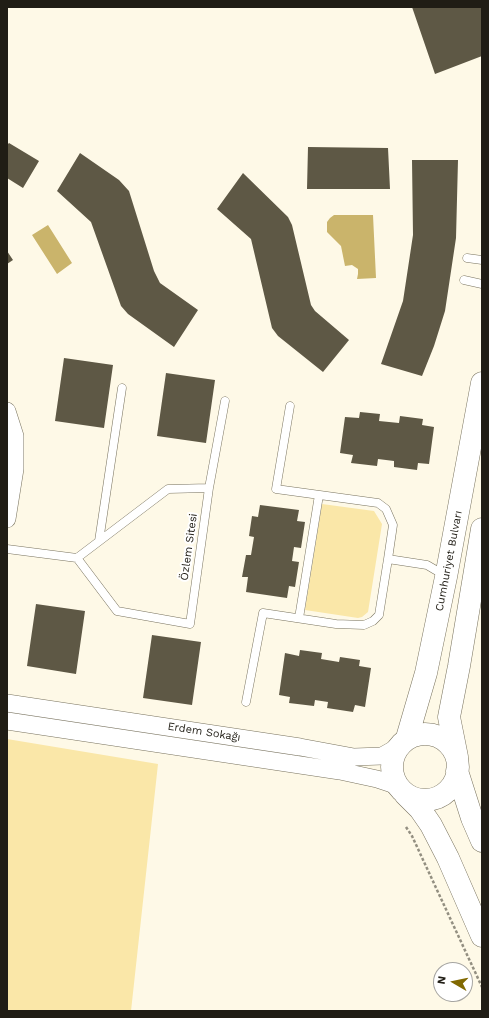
<!DOCTYPE html>
<meta charset="utf-8">
<style>
body{margin:0}
#map{position:relative;width:489px;height:1018px;overflow:hidden;background:#fef9e7;font-family:"Work Sans",sans-serif}
canvas{display:block}
.frame{position:absolute;inset:0;border:8px solid #201d15;pointer-events:none}
.north{position:absolute;left:433px;top:962px;width:40px;height:40px;box-sizing:border-box;background:#fff;border:1px solid #a6a5a1;border-radius:50%;rotate:279deg;font-size:11px;font-weight:700;line-height:16px;text-align:center;color:#201d15}
.north::after{content:'';display:block;margin:auto;width:14px;height:18px;background:#816901;clip-path:polygon(50% 0,100% 100%,50% 72%,0 100%)}
</style>
<div id="map">
<canvas width="489" height="1018"></canvas>
<div class="frame"></div>
<div class="north">N</div>
</div>
<script>
const ctx = document.querySelector('canvas').getContext('2d');
ctx.lineJoin = 'round';
function paint(path, color) { ctx.fillStyle = color; ctx.fill(path, 'evenodd'); }
const shape = rows => new Path2D(rows.map(r => 'M' + r).join(''));
function trace(path, color, width, dash) { ctx.strokeStyle = color; ctx.lineWidth = width; ctx.lineCap = dash ? 'butt' : 'round'; ctx.setLineDash(dash || []); ctx.stroke(path); }
function label(font, color, halo, rows, align = 'center') {
  ctx.font = font + ' "Work Sans",sans-serif'; ctx.lineWidth = 4; ctx.setLineDash([]); ctx.textBaseline = 'middle'; ctx.strokeStyle = halo; ctx.fillStyle = color; for (const [text, x, y, turn = 0] of rows) {
    ctx.save(); ctx.translate(x, y); ctx.rotate((+turn || 0) * Math.PI / 180); ctx.textAlign = isNaN(turn) ? turn : align; if (halo) ctx.strokeText(text, 0, 0); ctx.fillText(text, 0, 0); ctx.restore();
  }
}
paint(shape([
 [322,504,374,511,382,524,368,612,362,617,358,618,305,610],
 [7,739,158,764,131,1011,7,1011]
]), '#fae7a8');
paint(shape([
 [334,215,373,215,376,278,357,279,358,274,358,269,352,265,345,266,341,246,327,232,327,222,330,218],
 [48,225,72,263,57,274,32,235]
]), '#cab46b');
paint(shape([
 [412,7,482,7,482,56,435,74],
 [9,143,39,161,23,188,7,178,7,145],
 [308,147,388,148,390,189,307,189],
 [80,153,119,180,129,191,154,271,160,283,198,310,174,347,128,314,121,306,91,222,57,191],
 [412,160,458,160,456,238,445,311,434,346,422,376,381,364,403,301,413,235],
 [243,173,288,217,292,225,311,305,315,311,349,340,323,372,278,336,272,328,251,239,217,209],
 [7,251,13,260,7,264],
 [64,358,113,365,104,428,55,421],
 [166,373,215,380,206,443,157,436],
 [360,412,380,414,379,421,399,423,400,416,423,419,422,425,434,427,429,464,418,463,417,470,394,467,394,461,378,459,377,466,351,463,353,455,340,453,345,417,359,418],
 [260,505,299,510,297,521,305,522,301,548,294,547,292,561,299,562,295,587,289,586,287,598,246,592,248,577,242,577,246,555,251,555,254,537,249,536,252,516,258,517],
 [36,604,85,611,76,674,27,666],
 [152,635,201,642,192,705,143,698],
 [300,650,322,653,321,659,339,662,340,657,360,660,359,666,371,668,365,707,355,705,353,712,327,708,328,702,315,700,314,706,289,703,290,697,279,695,285,653,299,656]
]), '#5e5845');
const lane = shape([
 [467,258,482,260],
 [464,280,482,284],
 [290,406,276,489,378,503,386,509,393,525,388,559,427,565,444,575],
 [209,488,225,401],
 [99,541,122,388],
 [7,549,77,558,168,489,209,488,190,624,117,611,77,558],
 [299,618,319,495],
 [246,702,263,613,336,624,364,625,373,621,379,615,388,559]
]);
const street = shape([
 [7,411,15,436,15,469,7,519],
 [7,703,300,747,354,757,382,756,398,747],
 [7,721,340,771,377,779,398,786]
]);
const secondary = shape([
 '392 767a33 33 0 1 1 66 0a33 33 0 1 1-66 0Z',
 [407,738,426,673,446,577,482,383],
 [457,757,449,717,459,666,482,529],
 [457,771,472,818,482,841],
 [405,794,420,809,431,825,448,858,482,936]
]);
trace(lane, '#79735f', 9);
trace(street, '#79735f', 18);
trace(secondary, '#79735f', 23);
trace(shape([
 [406,827,412,836,482,987]
]), '#938f81', 2.5, [3, 2]);
trace(lane, '#fff', 8);
trace(street, '#fff', 17);
trace(secondary, '#fff', 22);
label('11px', '#201d15', '#fff', [
 ["Özlem Sitesi",189,547,-82],
 ["Cumhuriyet Bulvarı",449,561,-79],
 ["Erdem Sokağı",204,732,9]
]);
</script>
